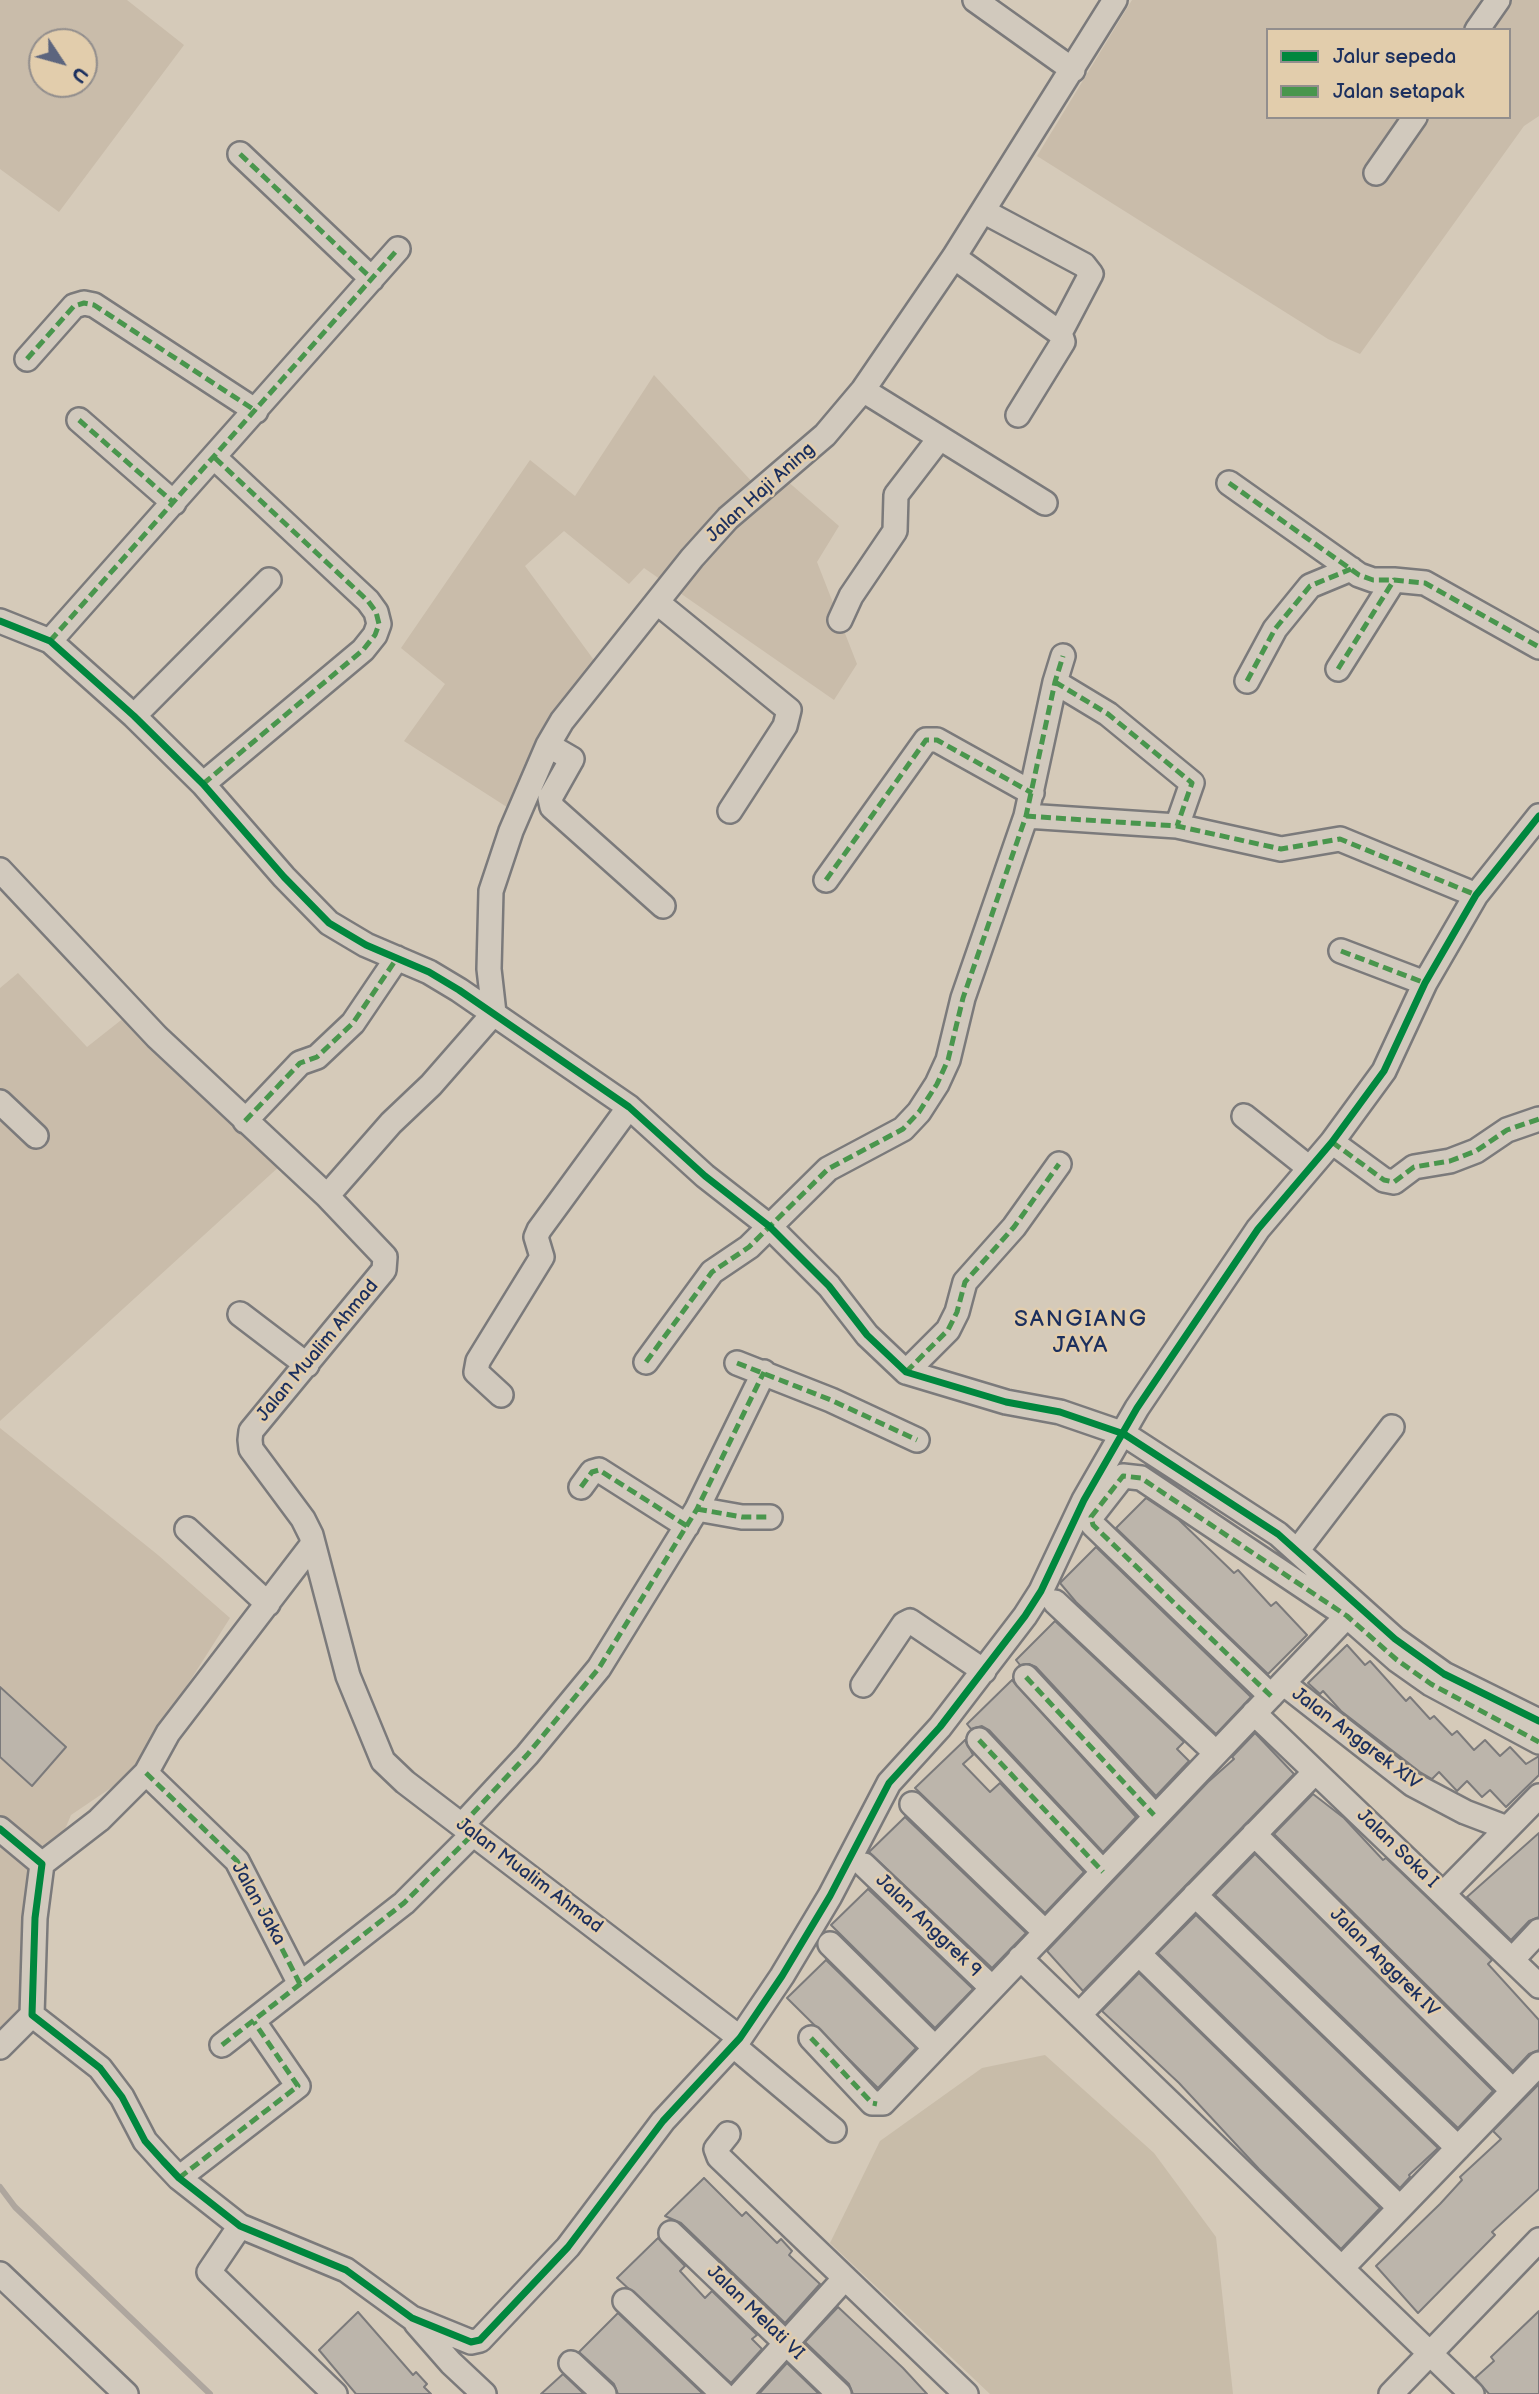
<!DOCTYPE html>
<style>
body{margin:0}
#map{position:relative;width:1539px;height:2394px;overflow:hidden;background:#d5cab9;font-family:"Balsamiq Sans",sans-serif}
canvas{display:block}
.legend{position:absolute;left:1266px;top:28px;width:245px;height:91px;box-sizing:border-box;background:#e2cdac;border:2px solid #928e8d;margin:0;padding:9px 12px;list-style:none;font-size:21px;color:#1b2f5e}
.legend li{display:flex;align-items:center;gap:14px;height:35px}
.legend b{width:35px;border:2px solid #928e8d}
.north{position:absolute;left:28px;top:28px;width:70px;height:70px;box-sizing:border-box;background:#e2cdac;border:2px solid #928e8d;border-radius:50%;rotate:126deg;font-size:19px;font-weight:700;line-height:28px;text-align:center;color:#1b2f5e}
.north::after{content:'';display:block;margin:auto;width:24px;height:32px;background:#5c657e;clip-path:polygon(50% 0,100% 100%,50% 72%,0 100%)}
</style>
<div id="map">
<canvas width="1539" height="2394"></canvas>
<ul class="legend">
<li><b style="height:9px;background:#00873e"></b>Jalur sepeda</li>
<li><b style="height:9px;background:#49964d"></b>Jalan setapak</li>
</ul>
<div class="north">U</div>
</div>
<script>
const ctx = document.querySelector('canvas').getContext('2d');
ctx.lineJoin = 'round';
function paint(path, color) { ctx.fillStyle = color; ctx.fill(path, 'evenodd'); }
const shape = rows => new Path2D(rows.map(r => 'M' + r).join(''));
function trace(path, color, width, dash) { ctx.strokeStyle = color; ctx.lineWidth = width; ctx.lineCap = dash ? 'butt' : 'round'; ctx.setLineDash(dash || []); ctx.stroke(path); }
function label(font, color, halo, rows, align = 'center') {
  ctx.font = font + ' "Balsamiq Sans",sans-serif'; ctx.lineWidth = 5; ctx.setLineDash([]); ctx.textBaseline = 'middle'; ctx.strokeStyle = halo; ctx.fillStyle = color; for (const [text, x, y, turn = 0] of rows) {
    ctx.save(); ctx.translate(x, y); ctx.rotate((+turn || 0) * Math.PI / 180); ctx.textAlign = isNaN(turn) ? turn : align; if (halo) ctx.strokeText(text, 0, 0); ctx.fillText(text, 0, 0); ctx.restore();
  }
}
paint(shape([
 [0,0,127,0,184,45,59,212,0,169],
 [84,42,84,84,42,84,42,42],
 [1132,0,1539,0,1539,116,1524,126,1360,354,1328,339,1037,156],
 [1268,30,1509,30,1509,117,1268,117],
 [654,375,754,484,778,473,839,526,817,562,857,664,834,700,644,568,629,584,564,531,525,566,610,682,571,727,524,818,404,741,445,684,401,648,530,460,575,496],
 [18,973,87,1047,125,1017,282,1164,0,1421,0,988],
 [0,1428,158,1555,230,1618,130,1775,71,1815,52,1860,42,2008,0,2049]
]), '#c9bcaa');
paint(shape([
 [1045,2055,1154,2153,1216,2237,1233,2394,990,2394,830,2243,880,2141,982,2068]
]), '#c8bca9');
trace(shape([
 [0,2187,15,2207,210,2394]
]), '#aea69e', 6);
const building = shape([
 [1146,1498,1179,1520,1234,1573,1238,1570,1271,1606,1276,1602,1307,1635,1268,1674,1116,1528,1146,1498],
 [1096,1547,1251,1697,1216,1734,1076,1602,1060,1583,1096,1547],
 [1055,1621,1184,1742,1177,1749,1189,1761,1156,1796,1036,1667,1029,1664,1020,1665,1016,1660,1055,1621],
 [1347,1645,1365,1665,1370,1661,1406,1701,1410,1697,1430,1719,1434,1716,1452,1735,1457,1731,1474,1750,1485,1740,1500,1756,1510,1747,1526,1764,1539,1756,1539,1775,1506,1807,1490,1790,1482,1797,1467,1781,1457,1791,1439,1772,1432,1779,1420,1772,1341,1711,1323,1691,1320,1694,1308,1683,1347,1645],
 [1012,1680,1136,1817,1103,1852,989,1730,982,1726,971,1729,967,1724,1012,1680],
 [0,1687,66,1747,32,1786,0,1757,0,1687],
 [1255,1733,1294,1774,1083,1991,1047,1951,1208,1782,1234,1759,1232,1757,1255,1733],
 [965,1740,973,1755,963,1764,990,1792,1000,1783,1084,1872,1045,1913,915,1788,965,1740],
 [1313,1794,1344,1818,1383,1860,1386,1858,1492,1960,1488,1964,1539,2020,1539,2050,1529,2054,1513,2071,1274,1834,1313,1794],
 [905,1817,1026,1933,992,1968,869,1852,905,1817],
 [1539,1833,1539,1917,1529,1921,1511,1940,1467,1897,1539,1833],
 [1255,1854,1493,2091,1458,2128,1215,1895,1255,1854],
 [868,1889,973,1989,935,2028,831,1925,868,1889],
 [1196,1915,1438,2148,1409,2175,1410,2177,1400,2188,1158,1953,1196,1915],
 [826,1960,916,2048,878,2088,787,1998,826,1960],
 [1139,1973,1380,2208,1341,2249,1259,2169,1179,2083,1102,2011,1139,1973],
 [1539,2084,1539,2189,1492,2232,1495,2235,1418,2313,1376,2266,1440,2204,1462,2180,1460,2177,1501,2139,1493,2131,1539,2084],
 [704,2178,742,2216,746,2212,777,2243,781,2239,792,2251,789,2255,820,2284,785,2323,681,2223,665,2216,704,2178],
 [658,2238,685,2266,680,2271,705,2298,712,2291,757,2335,752,2339,762,2349,731,2383,617,2278,658,2238],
 [838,2307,903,2368,927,2394,853,2394,849,2384,805,2342,838,2307],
 [1539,2311,1539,2394,1489,2394,1475,2378,1494,2361,1491,2357,1539,2311],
 [358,2312,413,2375,416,2372,427,2384,424,2387,431,2394,356,2394,319,2350,358,2312],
 [618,2313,703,2394,618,2394,614,2384,579,2352,618,2313],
 [787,2363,819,2394,759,2394,787,2363],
 [563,2374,584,2394,541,2394,563,2374]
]);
paint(building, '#bcb5ab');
trace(building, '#7b7a7b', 2);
const minor = shape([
 [975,0,1073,70],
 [1477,30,1498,0],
 [240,154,372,279],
 [1376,173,1415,117],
 [983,211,1084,265,1091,274,1060,333,1063,342,1018,415],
 [954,257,1060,333],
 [27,359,74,306,84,303,94,305,256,411],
 [863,390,1045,503],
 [79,420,174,503],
 [1229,483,1359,575,1373,580,1394,580],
 [658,603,789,710,785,726,730,811],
 [840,620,851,596,895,531,896,495,939,439],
 [0,621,50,641,134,716,203,784,284,877,329,923,366,945,429,972,459,990,629,1107,705,1176,769,1226,829,1286,867,1335,906,1372,1006,1402,1060,1412,1124,1434,1278,1534,1395,1639,1444,1674,1539,1721],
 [50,641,398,249],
 [1338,669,1394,580,1425,583,1539,647],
 [1247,681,1275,629,1310,586,1351,569],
 [1055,682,1108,714,1192,783,1177,826],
 [134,716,269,580],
 [548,745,572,759,550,798,552,807,663,906],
 [203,784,363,650,375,635,379,624,376,612,368,601,215,458],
 [1026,816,1177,826,1281,849,1340,839,1476,895],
 [0,870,157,1037,327,1196,385,1257,384,1270,251,1431,250,1440,251,1449,303,1519,311,1535,348,1676,383,1761,405,1782,740,2038],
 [826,880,926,740,937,740,1032,793],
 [1341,951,1425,983],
 [494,1013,489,969,491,891,511,831,548,745,562,721,692,558,728,518,825,435,863,390,954,257,1115,0],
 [0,1102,36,1136],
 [1244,1116,1308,1167],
 [245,1121,300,1063,317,1057,353,1023,397,958],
 [1332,1142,1384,1180,1394,1182,1414,1167,1450,1161,1476,1151,1507,1130,1539,1119],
 [327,1196,391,1123,431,1085,494,1013],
 [240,1314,307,1365],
 [646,1362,712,1272,749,1247,828,1169,903,1129,919,1112,937,1084,948,1060,963,998,1026,816,1055,682,1063,656],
 [737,1363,831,1400,917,1440],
 [906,1372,948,1330,957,1312,965,1282,1014,1227,1059,1164],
 [501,1395,476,1372,478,1361,542,1257,536,1237,539,1230,629,1107],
 [581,1487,592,1472,599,1470,687,1526],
 [697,1509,742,1517,770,1517],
 [187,1529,268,1604],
 [1297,1551,1392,1427],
 [1055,1602,1216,1753],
 [1026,1677,1154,1815],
 [1283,1683,1412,1784,1465,1812,1507,1828],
 [863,1685,904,1624,910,1621,984,1671],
 [1271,1696,1093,1525,1091,1517,1123,1476,1141,1478,1347,1616,1397,1660,1431,1684,1539,1742],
 [1254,1713,1539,1986],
 [979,1740,1103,1872],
 [146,1773,237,1861,300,1984],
 [912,1804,1045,1932],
 [462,1825,527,1755,599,1668,697,1509,764,1372],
 [0,1829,42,1864,35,1918,32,2015,100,2068,122,2097,145,2141,163,2161,179,2178,240,2226,346,2270,412,2318,471,2342,480,2340,568,2247,663,2121,740,2038,782,1976,830,1896,889,1783,940,1727,1025,1616,1041,1591,1084,1500,1137,1408,1258,1229,1332,1142,1384,1071,1425,983,1476,895,1539,816],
 [1254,1834,1513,2091],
 [42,1864,99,1820,146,1773,168,1733,312,1545],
 [864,1865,992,1988],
 [1443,1894,1539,1796],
 [1195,1895,1458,2148],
 [830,1944,934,2047],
 [1139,1954,1400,2208],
 [1020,1958,1472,2394],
 [1512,1960,1539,1931],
 [1079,2015,1315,1772],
 [811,2038,872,2103,883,2103,1347,1616],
 [222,2045,404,1903,473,1834],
 [734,2046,834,2130],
 [0,2047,32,2015],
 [728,2134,716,2149,719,2157,966,2394],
 [179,2178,298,2086,254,2022],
 [240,2226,209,2272,335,2394],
 [671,2233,839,2394],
 [1342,2268,1539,2064],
 [0,2274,126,2394],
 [625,2301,723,2394],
 [416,2323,451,2363,484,2394],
 [571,2363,604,2394],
 [740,2394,845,2278],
 [1391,2394,1539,2240]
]);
trace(minor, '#7b7a7b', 28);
trace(minor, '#d1c9bd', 23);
trace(shape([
 [240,154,372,279],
 [27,359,74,306,84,303,94,305,256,411],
 [79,420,174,503],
 [1229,483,1359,575,1373,580,1394,580],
 [50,641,398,249],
 [1338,669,1394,580,1425,583,1539,647],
 [1247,681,1275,629,1310,586,1351,569],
 [1055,682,1108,714,1192,783,1177,826],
 [203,784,363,650,375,635,379,624,376,612,368,601,215,458],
 [1026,816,1177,826,1281,849,1340,839,1476,895],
 [826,880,926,740,937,740,1032,793],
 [1341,951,1425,983],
 [245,1121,300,1063,317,1057,353,1023,397,958],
 [1332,1142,1384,1180,1394,1182,1414,1167,1450,1161,1476,1151,1507,1130,1539,1119],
 [646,1362,712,1272,749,1247,828,1169,903,1129,919,1112,937,1084,948,1060,963,998,1026,816,1055,682,1063,656],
 [737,1363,831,1400,917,1440],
 [906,1372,948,1330,957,1312,965,1282,1014,1227,1059,1164],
 [581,1487,592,1472,599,1470,687,1526],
 [697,1509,742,1517,770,1517],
 [1026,1677,1154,1815],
 [1271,1696,1093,1525,1091,1517,1123,1476,1141,1478,1347,1616,1397,1660,1431,1684,1539,1742],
 [979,1740,1103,1872],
 [146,1773,237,1861,300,1984],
 [462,1825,527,1755,599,1668,697,1509,764,1372],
 [811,2038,872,2103,877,2104],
 [222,2045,404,1903,473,1834],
 [179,2178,298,2086,254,2022]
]), '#49964d', 5, [10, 5]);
trace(shape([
 [0,621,50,641,134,716,203,784,284,877,329,923,366,945,429,972,459,990,629,1107,705,1176,769,1226,829,1286,867,1335,906,1372,1006,1402,1060,1412,1124,1434,1278,1534,1395,1639,1444,1674,1539,1721],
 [0,1829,42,1864,35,1918,32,2015,100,2068,122,2097,145,2141,163,2161,179,2178,240,2226,346,2270,412,2318,471,2342,480,2340,568,2247,663,2121,740,2038,782,1976,830,1896,889,1783,940,1727,1025,1616,1041,1591,1084,1500,1137,1408,1258,1229,1332,1142,1384,1071,1425,983,1476,895,1539,816]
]), '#00873e', 7);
label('19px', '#1b2f5e', '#e2cdac', [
 ["Jalan Haji Aning",761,493,-42],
 ["Jalan Mualim Ahmad",318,1351,-50],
 ["Jalan Anggrek XIV",1356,1739,37],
 ["Jalan Soka I",1397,1849,44],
 ["Jalan Mualim Ahmad",529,1876,37],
 ["Jalan Jaka",258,1904,61],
 ["Jalan Anggrek 9",928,1926,44],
 ["Jalan Anggrek IV",1384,1963,45],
 ["Jalan Melati VI",755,2313,44]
]);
ctx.letterSpacing = '2px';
label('23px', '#1b2f5e', '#e2cdac', [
 ["SANGIANG",1081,1320],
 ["JAYA",1081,1346]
]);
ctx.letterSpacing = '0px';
</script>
